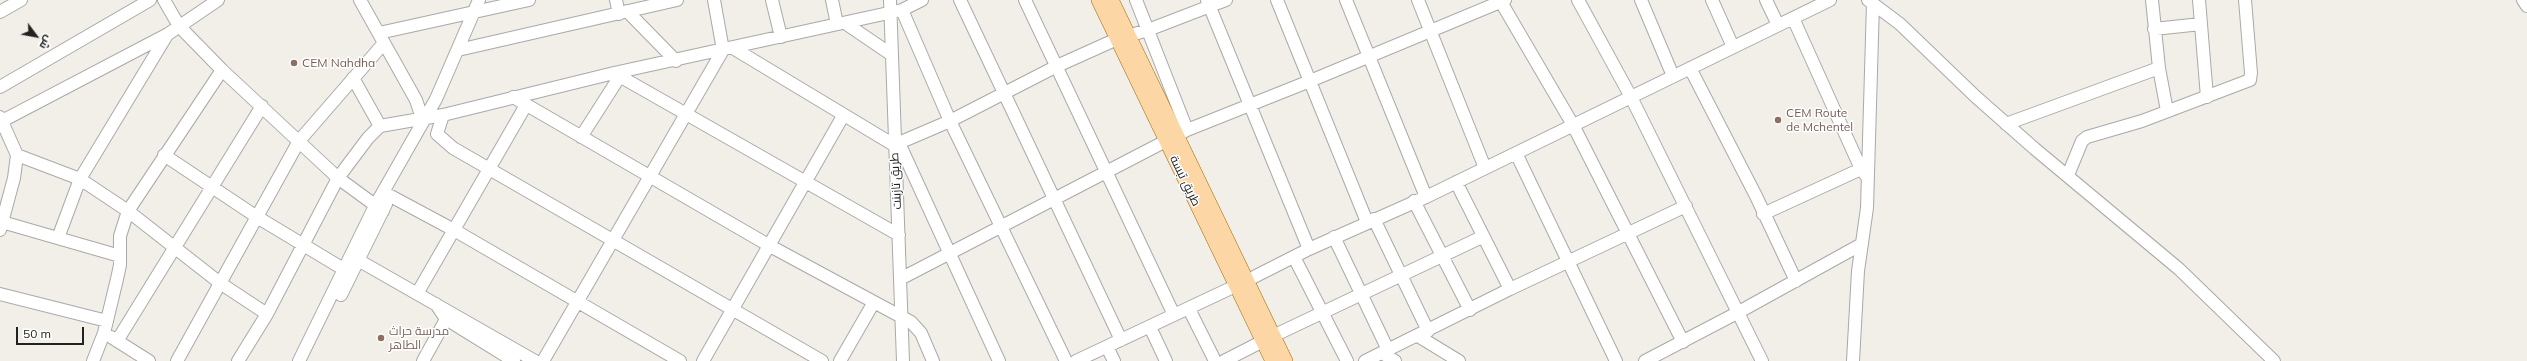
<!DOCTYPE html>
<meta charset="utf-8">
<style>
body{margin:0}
#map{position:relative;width:2527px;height:361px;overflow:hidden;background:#f2efe9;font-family:Mulish,Cairo,sans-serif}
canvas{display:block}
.north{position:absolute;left:16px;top:16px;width:40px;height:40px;-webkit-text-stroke:3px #fff;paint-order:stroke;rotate:122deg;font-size:11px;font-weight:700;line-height:16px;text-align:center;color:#222}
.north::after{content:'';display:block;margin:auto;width:14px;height:18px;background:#222;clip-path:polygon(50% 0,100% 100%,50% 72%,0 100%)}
.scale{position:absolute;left:16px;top:327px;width:68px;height:18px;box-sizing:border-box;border:2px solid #222;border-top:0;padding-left:5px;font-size:12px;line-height:14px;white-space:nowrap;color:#222;-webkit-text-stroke:3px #fff;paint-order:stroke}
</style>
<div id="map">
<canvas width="2527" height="361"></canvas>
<div class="north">ش</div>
<div class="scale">50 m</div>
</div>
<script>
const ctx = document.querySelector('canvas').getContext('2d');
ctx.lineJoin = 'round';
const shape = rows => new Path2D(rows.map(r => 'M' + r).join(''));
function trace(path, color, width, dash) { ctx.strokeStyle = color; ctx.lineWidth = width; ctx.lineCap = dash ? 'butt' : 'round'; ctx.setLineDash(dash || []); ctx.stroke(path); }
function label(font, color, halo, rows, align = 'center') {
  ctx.font = font + ' Mulish,Cairo,sans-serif'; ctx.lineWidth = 3; ctx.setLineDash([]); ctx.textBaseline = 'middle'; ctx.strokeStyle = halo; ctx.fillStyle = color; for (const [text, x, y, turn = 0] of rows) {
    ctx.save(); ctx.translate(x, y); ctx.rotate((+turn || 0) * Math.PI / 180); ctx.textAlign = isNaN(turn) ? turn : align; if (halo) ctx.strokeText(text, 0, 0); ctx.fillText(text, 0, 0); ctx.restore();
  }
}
const minor = shape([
 [164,0,179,26,222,70,338,178,383,211],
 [360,0,416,100,422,118],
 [616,0,619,14],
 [772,0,781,37],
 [832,0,837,24],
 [890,0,903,361],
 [960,0,1121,340],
 [1025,0,1174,315],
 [1136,0,1187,130],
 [1207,0,1309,249],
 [1277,0,1367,222],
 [1346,0,1426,197],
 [1418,0,1485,168],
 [1578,0,1631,97,1762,361],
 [1641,0,1673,76],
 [1712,0,1733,47],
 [1766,0,1778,25],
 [1868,0,1900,24,1976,97,2035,149,2179,269,2274,361],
 [2152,0,2159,68,2167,111],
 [2199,0,2207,97],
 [2523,0,2527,6],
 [1501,2,1573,125,1683,342],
 [902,10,950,121,1066,361],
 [627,11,676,61],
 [0,12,21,0],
 [1793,18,1861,169,1868,178],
 [845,23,892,55],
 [2154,29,2201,24],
 [379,33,529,0],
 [733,48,894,145,950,121,1057,66,1117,39,1148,30,1226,0],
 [458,50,677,0],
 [1690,68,1756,196,1796,281],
 [614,73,899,235],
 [353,78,380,126],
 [0,87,150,0],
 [513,97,770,246,911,322,921,333,933,361],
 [443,115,437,134,453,148,822,361],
 [0,117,17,155,14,178,0,230],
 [2,121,168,34,218,0],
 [2006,124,2159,68],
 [581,137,620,76],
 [899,143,999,361],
 [1516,153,1616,361],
 [17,155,80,179,128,211,220,283,267,314],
 [164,155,257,217,350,273],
 [2068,175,2082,141,2087,137,2142,121,2250,80,2251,73,2245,0],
 [383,192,454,230,680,361],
 [1414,201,1470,310],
 [1763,214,1861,169],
 [1374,219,1428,331],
 [2,222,120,256],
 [1334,237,1388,350],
 [58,238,80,179,167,35],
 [351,256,535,361],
 [1294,257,1347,361],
 [900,279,1187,130,1310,81,1505,0],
 [1510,289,1686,206],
 [418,292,526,105],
 [0,294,107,321],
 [341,295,386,204],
 [436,304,446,319,514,361],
 [1189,309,1215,361],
 [1150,327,1166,361],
 [1273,336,1482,237],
 [1418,336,1459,361],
 [111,337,149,361],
 [117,341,262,106],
 [1107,347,1114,361],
 [1382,353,1395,361],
 [93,361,104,333,117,279,120,265,120,236,128,211,222,70],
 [177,361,299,141,384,43],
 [238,361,267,314,338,178,368,138,380,126,443,115,614,73,902,10,922,0],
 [299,361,375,206,436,99,479,0],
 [423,361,449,314],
 [543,361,723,50,714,0],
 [703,361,843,116],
 [840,361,874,302],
 [1076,361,1246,281,1309,249,1426,197,1830,0],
 [1224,361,1263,341],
 [1365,361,1510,289,1456,182],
 [1645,361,1737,313,1862,244],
 [1853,361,1858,271,1867,208,1873,3]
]);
const major = shape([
 [1099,0,1273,361],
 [1111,0,1285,361]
]);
trace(minor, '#a9a9a9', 14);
trace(major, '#a06b00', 16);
trace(minor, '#fff', 12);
trace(major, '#fcd6a4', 15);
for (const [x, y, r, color] of [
 [294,63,4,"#8d6e63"],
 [1778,120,4,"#8d6e63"],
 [381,338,4,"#8d6e63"]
]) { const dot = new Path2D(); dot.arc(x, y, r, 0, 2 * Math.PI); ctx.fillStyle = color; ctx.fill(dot); trace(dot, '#fff', 1.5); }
label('12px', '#785e54', '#fff', [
 ["CEM Nahdha",302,63],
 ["CEM Route",1786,113],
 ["de Mchentel",1786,127],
 ["مدرسة حراث",389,331],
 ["الطاهر",389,345]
], 'left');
label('12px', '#222', '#fff', [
 ["طريق تازبنت",896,181,-93],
 ["طريق تبسة",1185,181,64]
]);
</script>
